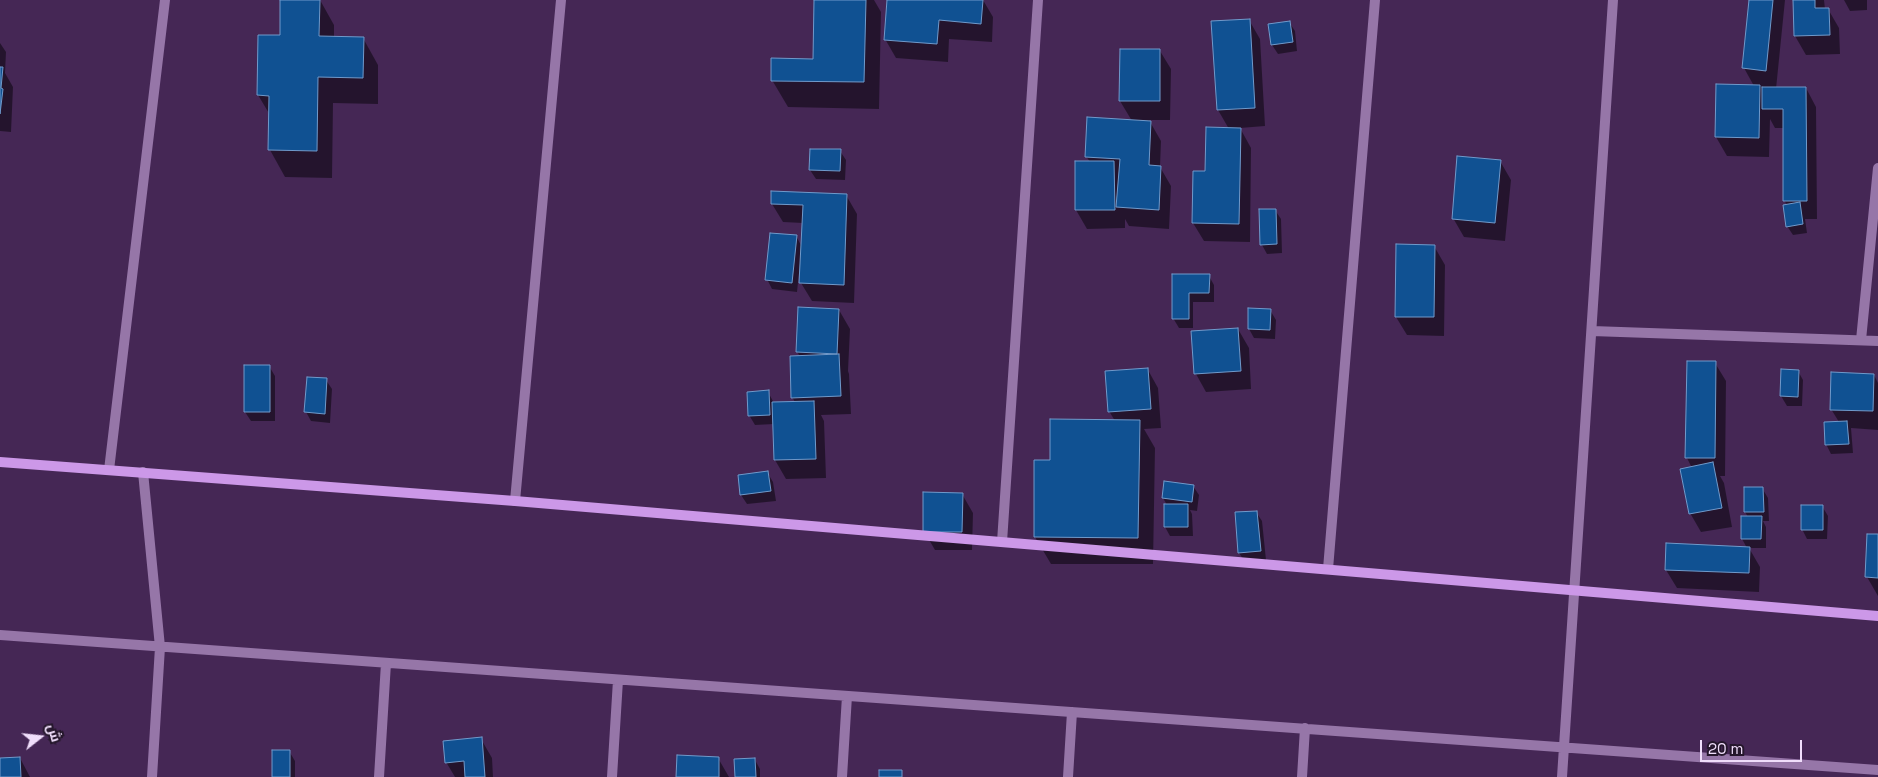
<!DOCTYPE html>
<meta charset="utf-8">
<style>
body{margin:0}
#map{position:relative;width:1878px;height:777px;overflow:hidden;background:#452755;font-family:"Space Grotesk",Cairo,sans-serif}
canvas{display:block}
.north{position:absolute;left:15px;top:712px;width:50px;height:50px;-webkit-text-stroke:4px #25172c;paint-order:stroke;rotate:74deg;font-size:14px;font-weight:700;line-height:20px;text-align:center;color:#f0defb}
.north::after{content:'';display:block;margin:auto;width:18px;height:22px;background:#f0defb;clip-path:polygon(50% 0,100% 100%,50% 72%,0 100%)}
.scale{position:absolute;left:1700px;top:740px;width:102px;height:22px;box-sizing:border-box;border:2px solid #f0defb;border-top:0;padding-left:6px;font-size:15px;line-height:18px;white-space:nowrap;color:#f0defb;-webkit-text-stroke:4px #25172c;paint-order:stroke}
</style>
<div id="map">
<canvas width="1878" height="777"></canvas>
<div class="north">ش</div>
<div class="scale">20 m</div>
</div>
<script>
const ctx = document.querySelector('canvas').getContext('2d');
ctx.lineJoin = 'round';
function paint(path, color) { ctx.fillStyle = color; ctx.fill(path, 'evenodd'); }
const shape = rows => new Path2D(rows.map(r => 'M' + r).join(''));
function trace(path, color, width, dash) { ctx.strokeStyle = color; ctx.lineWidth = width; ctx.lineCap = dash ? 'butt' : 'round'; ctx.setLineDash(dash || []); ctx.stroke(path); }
paint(shape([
 [281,0,320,0,334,25,334,38,363,38,378,65,378,104,333,103,332,178,285,177,270,150,270,115,258,95,281,36],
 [816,0,874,0,881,12,879,109,788,107,772,80,815,61],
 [888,0,983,0,993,17,992,42,949,39,948,62,896,58,885,39],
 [1750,0,1785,0,1776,89,1806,88,1816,107,1817,219,1805,219,1807,233,1793,235,1787,226,1787,205,1784,200,1784,128,1775,128,1770,119,1769,157,1727,156,1716,137,1717,85,1754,86,1744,68],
 [1794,0,1824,0,1825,9,1828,9,1839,28,1840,54,1806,55,1795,36],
 [1844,0,1867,0,1867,10,1850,11],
 [1249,20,1260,39,1265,126,1240,128,1251,148,1250,242,1204,241,1193,223,1229,129,1218,110],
 [1289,22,1295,31,1297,51,1278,54,1272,45],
 [0,43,6,52,5,73,13,87,11,132,0,131],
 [1160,51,1171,69,1170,120,1149,120,1161,141,1160,167,1171,186,1169,229,1129,226,1125,219,1125,228,1087,229,1076,210,1090,162,1086,156,1132,121,1120,101],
 [840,151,846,160,845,180,816,179,810,170],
 [1500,161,1511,180,1505,241,1464,237,1453,218],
 [846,195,857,214,854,303,812,301,801,283,801,273,799,273,797,292,772,289,767,279,796,236,802,247,803,223,783,222,772,204],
 [1275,210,1281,219,1282,253,1267,254,1262,245],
 [1434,246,1445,265,1444,336,1407,335,1396,317],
 [1173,276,1209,276,1214,285,1214,302,1193,302,1193,328,1179,328,1173,318],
 [839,310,850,329,848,371,849,374,851,414,821,415,824,421,826,478,786,479,775,460,774,424,755,425,749,415,768,392,774,403,795,402,792,397,800,357,797,351],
 [1270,310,1276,320,1275,339,1254,338,1249,329],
 [1238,329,1249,348,1251,389,1206,392,1196,374],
 [1715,363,1726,381,1725,476,1720,476,1724,483,1732,527,1701,532,1690,513,1692,468,1687,458],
 [269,366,275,376,275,421,251,421,245,412],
 [1148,370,1158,388,1161,428,1144,429,1155,448,1153,564,1051,564,1035,537,1036,462,1051,462,1115,421,1109,411],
 [1783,371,1798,371,1803,380,1802,406,1787,406,1781,396],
 [1874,375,1878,383,1878,430,1851,428,1853,453,1831,454,1826,444,1839,422,1831,409],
 [326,380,332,389,330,423,311,421,306,412],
 [767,472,773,482,776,501,747,504,741,495],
 [1165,483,1193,486,1199,495,1197,511,1190,510,1192,514,1193,536,1170,536,1165,527,1167,505,1163,498],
 [1762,488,1768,498,1769,521,1763,521,1766,527,1766,548,1749,548,1760,567,1759,592,1677,588,1666,570,1747,548,1742,539,1748,517,1745,512,1745,489],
 [962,494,973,513,972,550,935,550,924,531],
 [1822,506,1828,516,1827,539,1807,539,1802,529],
 [1256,512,1262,521,1266,560,1245,562,1239,553],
 [1868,535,1878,535,1878,596,1867,577],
 [481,739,492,758,493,777,455,777,446,762],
 [289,751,295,761,295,777,273,777],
 [20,758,30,777,0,777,0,759],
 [718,758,729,777,678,777],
 [755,760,760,769,760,777,736,777]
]), '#0007');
const building = shape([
 [280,0,320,0,319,36,364,37,363,78,318,77,317,151,268,150,269,96,257,95,258,35,280,35,280,0],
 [814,0,866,0,864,82,771,81,771,58,813,59,814,0],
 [887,0,983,0,981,24,939,20,937,44,884,40,887,0],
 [1749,0,1773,0,1766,71,1742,68,1749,0],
 [1793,0,1815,0,1815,8,1829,8,1830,35,1794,36,1793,0],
 [1250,19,1255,108,1217,110,1211,21,1250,19],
 [1290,21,1293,42,1271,45,1268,24,1290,21],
 [1120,49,1160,49,1160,101,1119,101,1120,49],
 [0,67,3,67,1,88,3,89,0,114,0,67],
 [1716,84,1760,85,1759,138,1715,137,1716,84],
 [1762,87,1806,87,1807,201,1783,201,1783,109,1762,109,1762,87],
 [1087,117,1151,121,1149,165,1161,166,1159,210,1116,207,1120,159,1085,157,1087,117],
 [1206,127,1241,128,1239,224,1192,223,1193,171,1205,171,1206,127],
 [810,149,841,149,840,171,809,170,810,149],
 [1457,156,1501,160,1495,223,1452,219,1457,156],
 [1075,161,1114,161,1115,210,1075,210,1075,161],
 [771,191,847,194,844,285,799,283,803,205,771,204,771,191],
 [1800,202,1803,224,1786,227,1783,205,1800,202],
 [1259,209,1276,209,1277,244,1260,245,1259,209],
 [770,233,797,235,792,283,765,280,770,233],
 [1396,244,1435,245,1434,317,1395,317,1396,244],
 [1172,274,1210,274,1209,293,1189,293,1189,319,1172,319,1172,274],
 [798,307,839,309,837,354,796,352,798,307],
 [1248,308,1271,309,1270,330,1248,329,1248,308],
 [1238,328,1241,371,1194,374,1191,331,1238,328],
 [839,354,841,396,791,398,790,356,839,354],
 [1687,361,1716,361,1715,458,1685,458,1687,361],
 [244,365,270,365,270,412,244,412,244,365],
 [1148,368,1151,409,1108,412,1105,371,1148,368],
 [1781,369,1799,370,1798,397,1780,396,1781,369],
 [1831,372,1874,374,1873,411,1830,410,1831,372],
 [307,377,327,378,325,414,304,412,307,377],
 [769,390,770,415,748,416,747,392,769,390],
 [814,401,816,459,774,460,772,402,814,401],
 [1050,419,1140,420,1138,538,1034,537,1034,460,1050,460,1050,419],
 [1847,421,1849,444,1825,445,1824,422,1847,421],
 [1713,462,1722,508,1689,514,1680,469,1713,462],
 [768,471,771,491,740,495,738,475,768,471],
 [1164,481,1194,485,1192,502,1162,498,1164,481],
 [1744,487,1763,487,1764,512,1744,512,1744,487],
 [923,492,963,493,962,532,923,532,923,492],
 [1164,504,1188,504,1188,527,1164,527,1164,504],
 [1801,505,1823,505,1823,530,1801,530,1801,505],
 [1257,511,1261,551,1238,553,1235,512,1257,511],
 [1741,516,1762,516,1761,539,1741,539,1741,516],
 [1867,534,1878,534,1878,578,1865,577,1867,534],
 [1666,543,1750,547,1749,573,1665,570,1666,543],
 [482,737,485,777,465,777,464,761,445,763,443,741,482,737],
 [272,750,290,750,290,777,272,777,272,750],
 [677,755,719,757,719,777,676,777,677,755],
 [20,757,21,777,0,777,0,758,20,757],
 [755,758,756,777,735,777,734,759,755,758],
 [879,770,902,770,902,777,879,777,879,770]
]);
paint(building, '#105192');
trace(building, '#709acb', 1);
trace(shape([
 [1592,331,1878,341],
 [1861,340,1878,168],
 [109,470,165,0],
 [143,472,160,647,152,777],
 [515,501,561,0],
 [1002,542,1038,0],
 [1328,569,1375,0],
 [0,635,1878,770],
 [379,777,386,663],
 [612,777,618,680],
 [842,777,847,696],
 [1068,777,1072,712],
 [1302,777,1305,728],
 [1562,777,1613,0]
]), '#9676a8', 10);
trace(shape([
 [0,462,515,501,1878,616]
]), '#cc98e8', 10);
</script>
